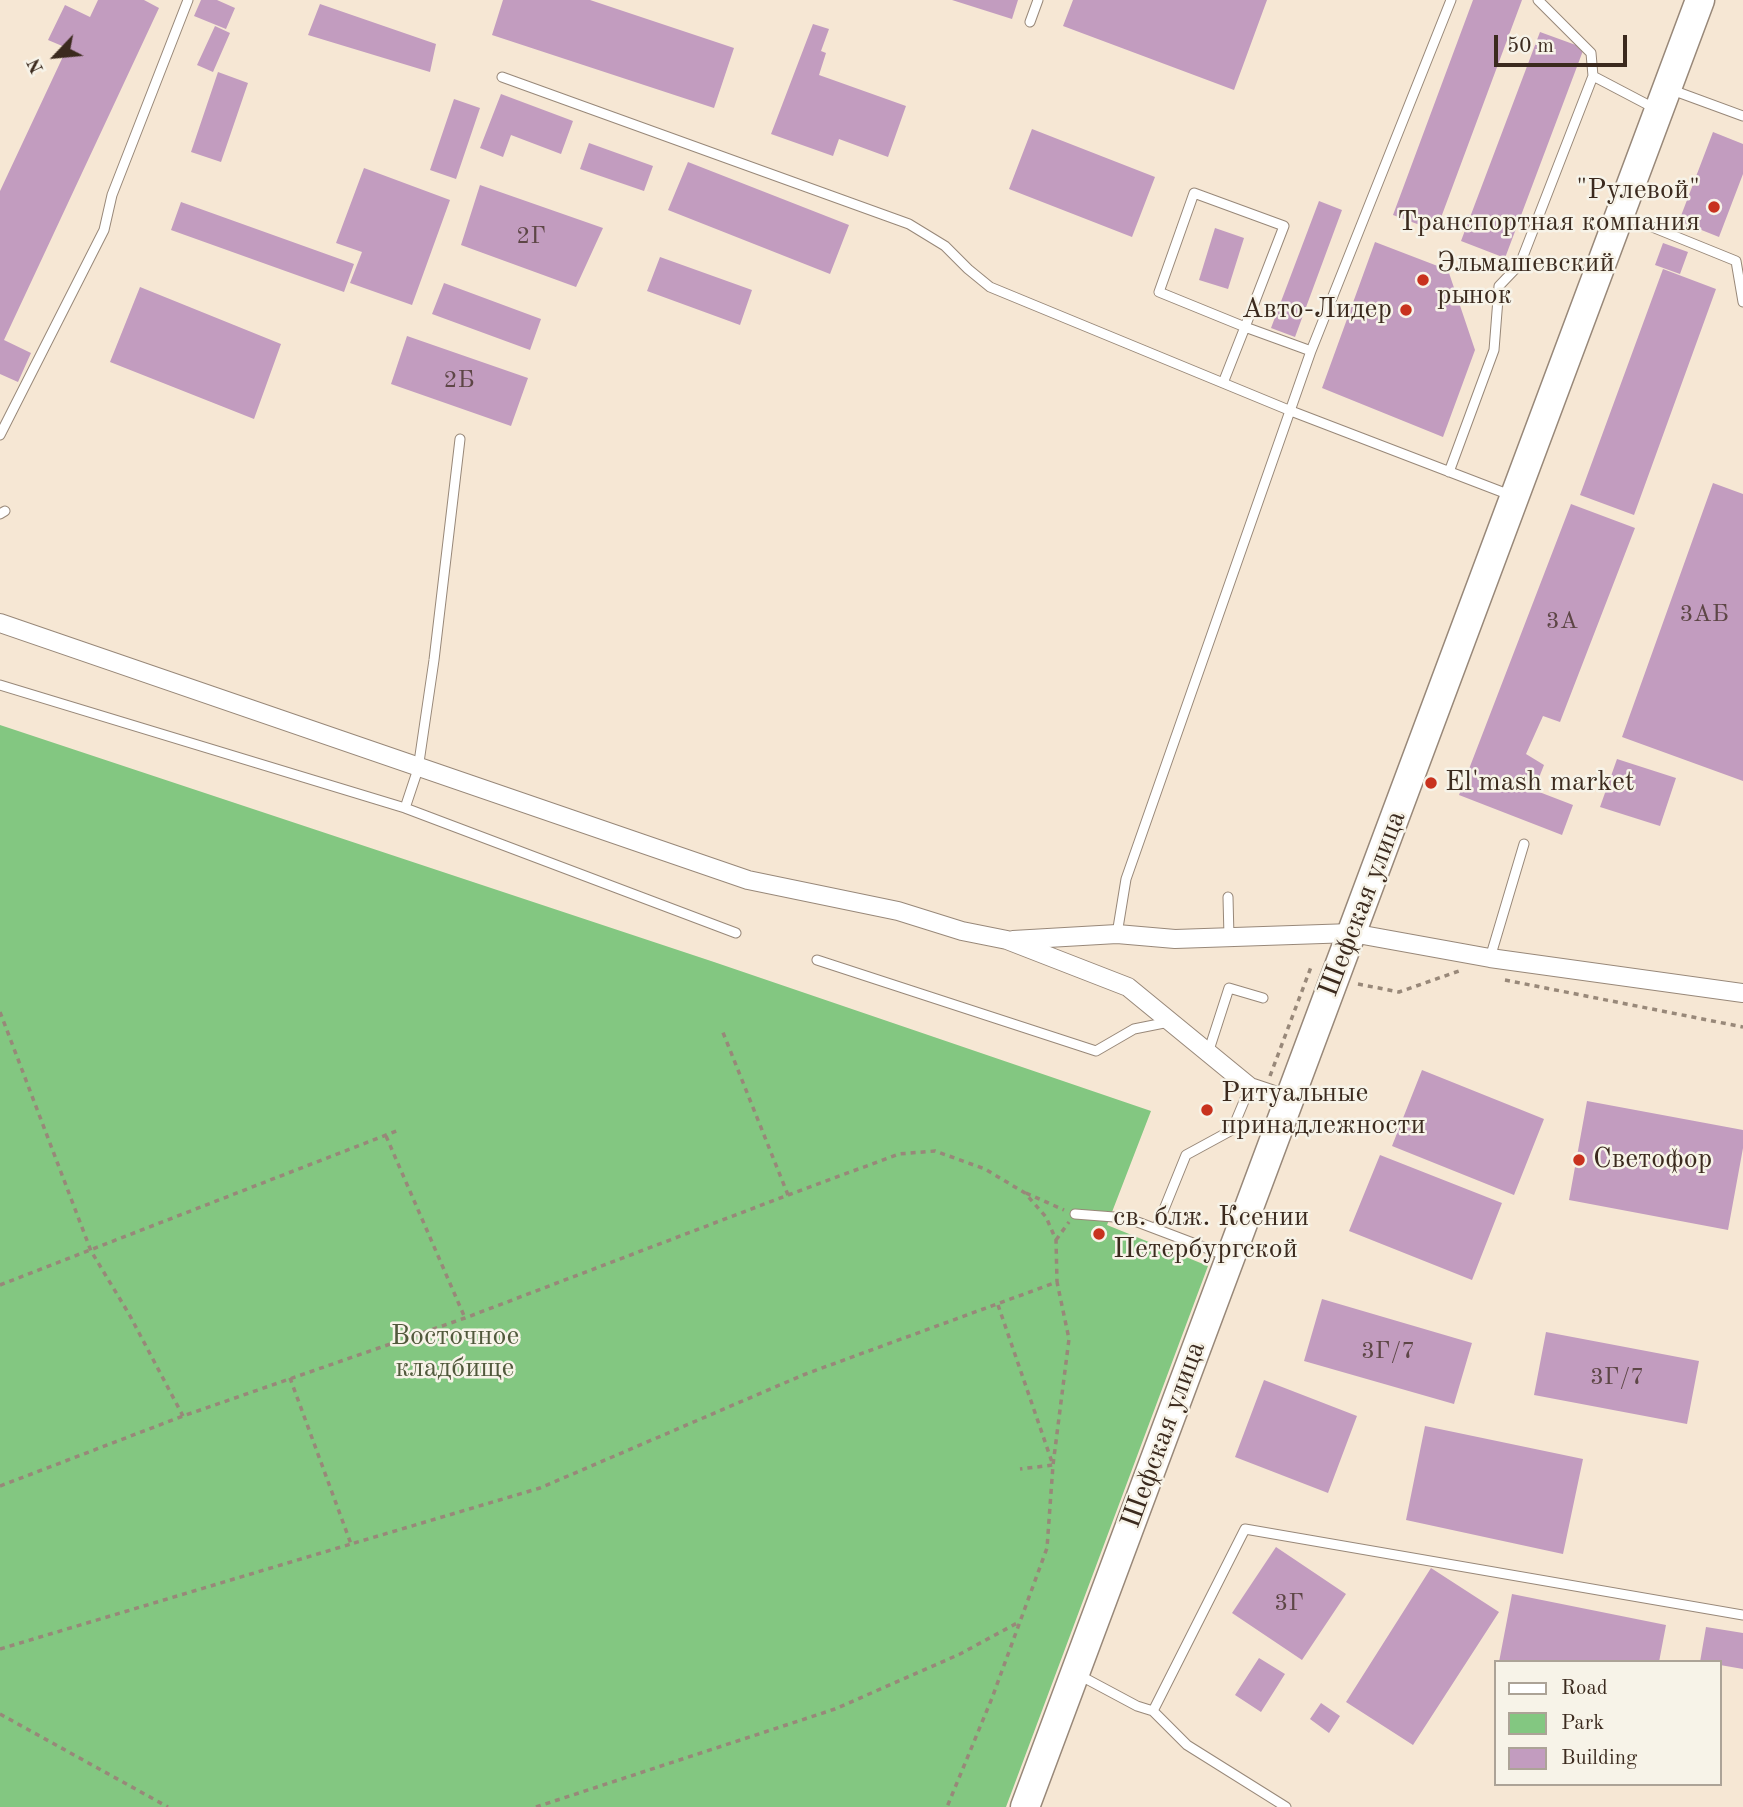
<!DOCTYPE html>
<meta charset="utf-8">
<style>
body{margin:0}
#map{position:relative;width:1743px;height:1807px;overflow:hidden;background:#f6e7d4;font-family:"Old Standard TT",serif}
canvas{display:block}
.legend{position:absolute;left:1494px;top:1660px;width:228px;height:126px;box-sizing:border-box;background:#f7f3e8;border:2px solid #aca397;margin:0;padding:9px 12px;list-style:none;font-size:21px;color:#3b2a1e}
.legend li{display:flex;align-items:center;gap:14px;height:35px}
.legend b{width:35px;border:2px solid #aca397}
.north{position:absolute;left:21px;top:21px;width:70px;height:70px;-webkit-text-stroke:5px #f7f3e8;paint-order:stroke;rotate:244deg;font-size:19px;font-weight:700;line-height:28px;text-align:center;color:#3b2a1e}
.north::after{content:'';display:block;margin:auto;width:24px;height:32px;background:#3b2a1e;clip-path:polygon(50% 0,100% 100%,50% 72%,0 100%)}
.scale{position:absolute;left:1494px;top:35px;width:133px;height:32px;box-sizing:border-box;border:4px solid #3b2a1e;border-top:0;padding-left:9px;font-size:21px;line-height:24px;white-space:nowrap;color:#3b2a1e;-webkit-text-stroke:5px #f7f3e8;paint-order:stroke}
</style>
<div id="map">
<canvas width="1743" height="1807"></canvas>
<ul class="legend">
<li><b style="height:9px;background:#fff"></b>Road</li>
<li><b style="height:19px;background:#83c781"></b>Park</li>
<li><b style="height:19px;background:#c29cbf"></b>Building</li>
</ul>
<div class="north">N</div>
<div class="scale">50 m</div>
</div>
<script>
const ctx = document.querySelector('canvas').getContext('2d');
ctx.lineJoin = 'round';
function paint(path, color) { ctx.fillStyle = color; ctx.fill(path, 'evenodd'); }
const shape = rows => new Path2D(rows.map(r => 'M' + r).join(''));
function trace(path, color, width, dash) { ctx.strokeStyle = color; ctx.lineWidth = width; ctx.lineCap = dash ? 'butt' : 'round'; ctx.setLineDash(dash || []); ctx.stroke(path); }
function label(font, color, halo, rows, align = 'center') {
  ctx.font = font + ' "Old Standard TT",serif'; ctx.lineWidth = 5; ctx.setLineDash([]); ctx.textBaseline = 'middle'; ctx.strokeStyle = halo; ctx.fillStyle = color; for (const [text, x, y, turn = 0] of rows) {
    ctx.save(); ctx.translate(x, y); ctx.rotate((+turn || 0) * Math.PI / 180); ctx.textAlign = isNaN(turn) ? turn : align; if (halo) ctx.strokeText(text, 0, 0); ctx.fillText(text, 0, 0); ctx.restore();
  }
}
paint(shape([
 [0,725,714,962,1151,1111,1107,1225,1208,1266,1006,1807,0,1807]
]), '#83c781');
paint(shape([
 [98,0,144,0,159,8,4,340,31,353,18,382,0,374,0,191,67,48,48,40,65,5,90,17],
 [201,0,217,0,235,8,226,29,194,16],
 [503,0,590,0,734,48,714,108,492,35],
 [952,0,1018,0,1012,19],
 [1073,0,1267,0,1234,90,1063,26],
 [1473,0,1522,0,1436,231,1393,215],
 [320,4,436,44,430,72,308,35],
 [813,24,829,29,821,51,826,53,819,75,906,106,888,157,839,139,833,156,771,134],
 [215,26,230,33,213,72,197,65],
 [1540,32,1584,48,1505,258,1461,241],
 [218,72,248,83,221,162,191,152],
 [501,94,573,121,561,154,511,135,503,157,480,148],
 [454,99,480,108,456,179,430,170],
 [1032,129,1155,177,1132,237,1009,189],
 [1713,132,1743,144,1743,174,1719,237,1679,221],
 [589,143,653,166,644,191,580,169],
 [688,162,849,225,830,274,668,210],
 [364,168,450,200,412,305,350,283,362,252,336,243],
 [480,185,603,228,576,287,461,245],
 [1319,201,1342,210,1295,337,1271,328],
 [181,202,354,264,344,292,171,230],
 [1215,228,1244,238,1228,289,1199,280],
 [1375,242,1448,270,1475,350,1443,437,1322,388],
 [1663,243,1688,252,1680,274,1655,265],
 [660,257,752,290,740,325,647,291],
 [1663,269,1716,289,1634,515,1580,495],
 [444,283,541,319,530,350,432,314],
 [140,287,281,344,254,419,110,362],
 [407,336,528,378,511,426,391,384],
 [1713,483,1743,494,1743,781,1622,737],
 [1571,504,1635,528,1560,722,1543,716,1526,754,1544,765,1534,790,1573,805,1562,835,1459,795],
 [1617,759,1676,778,1660,826,1600,807],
 [1422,1070,1544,1119,1514,1195,1392,1146],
 [1587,1101,1743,1130,1743,1148,1728,1230,1569,1200],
 [1380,1155,1502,1203,1472,1280,1349,1231],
 [1322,1299,1472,1343,1454,1404,1304,1361],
 [1546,1332,1699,1361,1687,1424,1534,1395],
 [1264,1380,1357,1416,1328,1493,1235,1457],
 [1425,1426,1583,1459,1563,1554,1406,1520],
 [1276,1547,1346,1594,1302,1660,1232,1613],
 [1431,1568,1499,1612,1413,1745,1346,1702],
 [1512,1594,1666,1625,1659,1662,1499,1662],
 [1706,1627,1743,1633,1743,1669,1720,1665,1720,1662,1700,1662],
 [1259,1658,1285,1674,1261,1712,1235,1695],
 [1321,1703,1340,1716,1329,1733,1310,1719]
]), '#c29cbf');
const lane = shape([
 [1538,0,1591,53,1593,76,1654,108],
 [1030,22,1038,0],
 [502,77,909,224,945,246,968,269,990,287,1291,411,1510,495],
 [1672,90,1743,116],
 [1625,216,1736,261,1743,302],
 [1223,383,1245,327,1284,226,1194,193,1159,292,1245,327,1311,351],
 [0,435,104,230,112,195,188,0],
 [1449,472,1494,350,1499,286,1520,264,1593,76],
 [0,514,5,511],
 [0,685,405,808,736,933],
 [405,808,418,769,434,660,460,439],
 [1228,897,1229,937],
 [1117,934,1126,879,1311,351,1451,0],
 [1490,958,1524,844],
 [817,960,1096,1051,1134,1029,1169,1022],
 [1208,1053,1229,988,1263,998],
 [1075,1214,1127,1218,1156,1229,1186,1155,1232,1130,1250,1087],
 [1156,1229,1227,1256],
 [1079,1675,1137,1706,1153,1711,1245,1529,1743,1615],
 [1153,1711,1187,1745,1286,1807]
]);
const street = shape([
 [0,623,748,880,898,911,962,931,1007,940,1128,987,1250,1087,1289,1100],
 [1013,940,1117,934,1175,939,1352,933,1490,958,1743,993]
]);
const primary = shape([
 [1025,1807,1700,0]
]);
trace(lane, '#988879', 11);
trace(street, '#988879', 20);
trace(primary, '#988879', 31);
trace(shape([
 [1505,980,1743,1027],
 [1358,984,1399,992,1459,971],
 [0,1012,91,1251,129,1314,183,1416],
 [1270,1076,1311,967],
 [386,1136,465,1318],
 [1026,1193,1064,1210],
 [788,1195,899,1154,935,1151,985,1169,1025,1193,1046,1217,1056,1240,1057,1282],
 [1056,1240,1069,1222],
 [0,1285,399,1130],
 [998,1305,1053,1465,1020,1469],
 [290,1378,351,1544,540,1488,803,1375,1057,1282,1069,1339,1053,1465,1047,1548,992,1698,947,1807],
 [0,1486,183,1416,465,1318,788,1195,722,1030],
 [0,1649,351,1544],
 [0,1714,168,1807],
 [536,1807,835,1709,960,1654,1019,1622]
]), '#988879', 3.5, [5, 5]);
trace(lane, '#fff', 9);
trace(street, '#fff', 18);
trace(primary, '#fff', 28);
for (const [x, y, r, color] of [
 [1714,207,7,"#c8321e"],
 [1423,280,7,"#c8321e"],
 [1406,310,7,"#c8321e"],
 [1431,783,7,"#c8321e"],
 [1207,1110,7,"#c8321e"],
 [1579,1160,7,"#c8321e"],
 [1099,1234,7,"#c8321e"]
]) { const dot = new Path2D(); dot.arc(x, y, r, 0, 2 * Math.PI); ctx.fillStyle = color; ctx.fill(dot); trace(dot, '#f7f3e8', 2.5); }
label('24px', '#5d4646', null, [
 ["2Г",531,237],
 ["2Б",459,381],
 ["3АБ",1704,615],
 ["3А",1562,622],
 ["3Г/7",1388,1352],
 ["3Г/7",1617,1378],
 ["3Г",1289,1604]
]);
label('28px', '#3b2a1e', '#f7f3e8', [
 ["\"Рулевой\"",1700,191,"right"],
 ["Транспортная компания",1700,223,"right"],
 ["Эльмашевский",1437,264],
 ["рынок",1437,296],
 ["Авто-Лидер",1392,310,"right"],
 ["El'mash market",1445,783],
 ["Ритуальные",1221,1094],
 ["принадлежности",1221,1126],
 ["Светофор",1593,1160],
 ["св. блж. Ксении",1113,1218],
 ["Петербургской",1113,1250]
], 'left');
label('28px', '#3b2a1e', '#f7f3e8', [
 ["Шефская улица",1363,904,-69],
 ["Шефская улица",1164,1435,-70]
]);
label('28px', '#51593c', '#f7f3e8', [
 ["Восточное",455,1337],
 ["кладбище",455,1369]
]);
</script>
